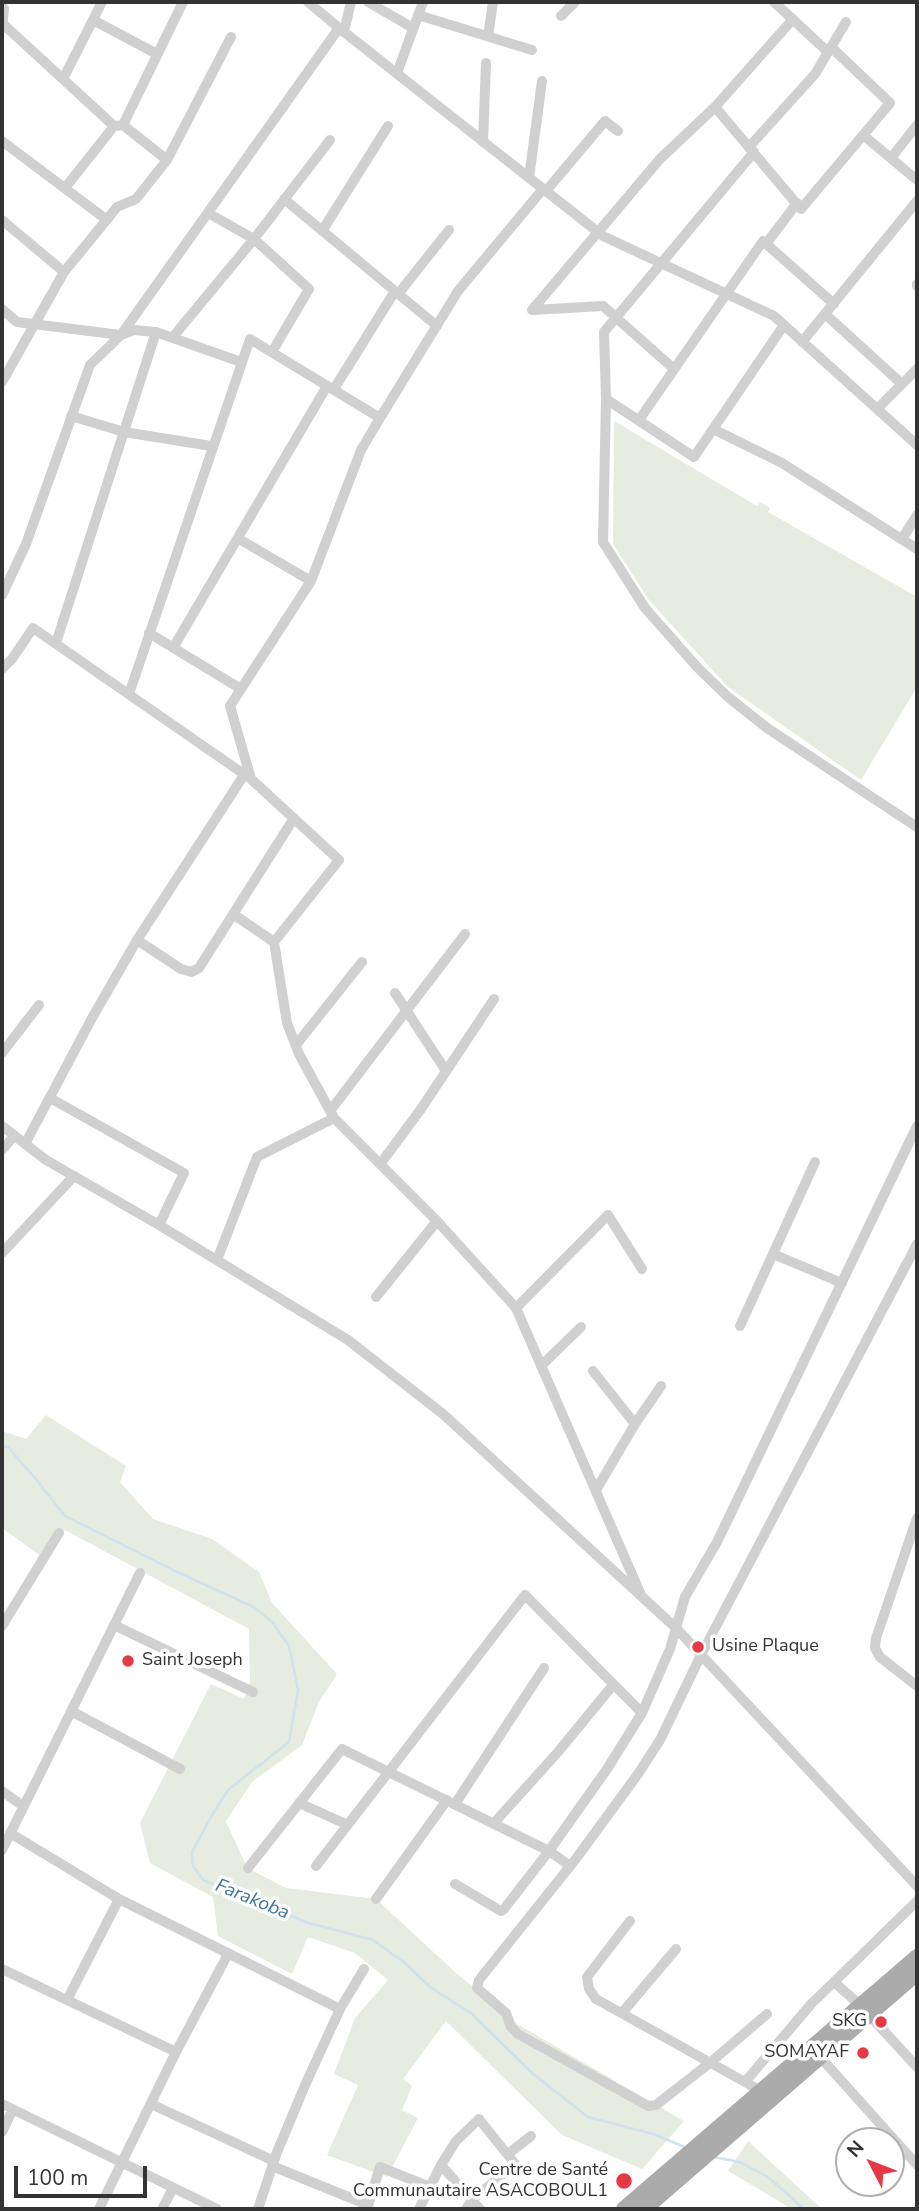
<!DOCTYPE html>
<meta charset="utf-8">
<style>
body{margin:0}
#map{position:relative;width:919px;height:2211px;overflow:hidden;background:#fff;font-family:"Nunito Sans",sans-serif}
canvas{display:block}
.frame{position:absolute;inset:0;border:4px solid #333;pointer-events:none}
.north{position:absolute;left:835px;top:2127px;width:70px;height:70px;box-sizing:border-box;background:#fff;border:2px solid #adadad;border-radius:50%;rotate:312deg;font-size:19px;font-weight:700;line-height:28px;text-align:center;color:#333}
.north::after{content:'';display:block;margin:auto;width:24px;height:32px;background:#e63946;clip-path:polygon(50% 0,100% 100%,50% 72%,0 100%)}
.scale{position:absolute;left:14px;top:2166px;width:133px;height:32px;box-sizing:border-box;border:4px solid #333;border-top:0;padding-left:9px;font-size:21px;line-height:24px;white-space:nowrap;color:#333;-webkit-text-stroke:5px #fff;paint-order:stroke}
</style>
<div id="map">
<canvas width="919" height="2211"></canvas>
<div class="frame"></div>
<div class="north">N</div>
<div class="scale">100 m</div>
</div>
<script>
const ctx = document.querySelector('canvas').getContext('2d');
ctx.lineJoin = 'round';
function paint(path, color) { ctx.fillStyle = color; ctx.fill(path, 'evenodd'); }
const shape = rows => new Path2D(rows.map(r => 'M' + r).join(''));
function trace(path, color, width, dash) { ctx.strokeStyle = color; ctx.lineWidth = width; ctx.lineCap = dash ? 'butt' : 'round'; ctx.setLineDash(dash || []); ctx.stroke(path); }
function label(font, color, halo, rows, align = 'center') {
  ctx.font = font + ' "Nunito Sans",sans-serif'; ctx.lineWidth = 7; ctx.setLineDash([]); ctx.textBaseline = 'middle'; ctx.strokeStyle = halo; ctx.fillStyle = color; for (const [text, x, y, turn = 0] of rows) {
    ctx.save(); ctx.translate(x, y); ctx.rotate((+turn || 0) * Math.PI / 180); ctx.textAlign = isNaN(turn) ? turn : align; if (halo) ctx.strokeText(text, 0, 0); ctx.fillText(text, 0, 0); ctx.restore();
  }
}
paint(shape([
 [614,421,740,496,757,506,760,502,770,508,768,512,917,597,917,687,861,780,728,687,649,600,613,544],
 [46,1415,126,1466,120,1482,153,1519,212,1539,259,1572,272,1603,337,1674,319,1702,302,1745,252,1782,226,1821,247,1868,286,1888,376,1899,455,1972,517,2024,684,2121,642,2169,562,2135,446,2021,403,2079,412,2086,402,2110,418,2118,387,2177,327,2155,358,2085,334,2074,355,2018,388,1980,355,1953,308,1937,292,1974,218,1936,213,1897,150,1863,140,1823,211,1684,244,1699,250,1683,249,1629,65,1530,45,1559,2,1528,2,1431,26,1439],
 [748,2141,822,2209,792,2209,728,2171]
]), '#e6ecdf');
trace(shape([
 [2,1446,8,1447,35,1478,65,1516,175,1571,254,1607,272,1622,289,1646,298,1690,289,1742,228,1790,211,1817,192,1852,193,1866,203,1880,309,1923,373,1940,405,1963,430,1987,472,2014,532,2073,588,2117,653,2134,687,2148],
 [713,2157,740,2162,768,2177,804,2209]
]), '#cfe2ee', 2.5);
trace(shape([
 [368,2,413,28],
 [774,2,828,52],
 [2,6,4,9,2,28],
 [418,15,532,50],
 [561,16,575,2],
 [93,20,157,54],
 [3,24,114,126],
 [339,28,603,236,774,316,917,445],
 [344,32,351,2],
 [488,36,493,2],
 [397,73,423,2],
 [63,79,102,2],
 [715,107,801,209,890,103,831,47],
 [123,125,183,2],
 [863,135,917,180],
 [2,141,107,220],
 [483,142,486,63],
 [749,147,815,74,846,22],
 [754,152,604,332,606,399,603,542,645,608,698,668,728,697,767,728,917,827],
 [891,158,917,125],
 [529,178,542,81],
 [65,188,114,126,123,125,167,160],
 [546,191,605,121,618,131],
 [284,199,437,326],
 [208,213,254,239,309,289,272,352],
 [2,220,64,272],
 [322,231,388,126],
 [766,244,797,203],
 [917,284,917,286],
 [398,294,449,230],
 [2,309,17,322,121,335,134,330,156,332,241,362],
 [532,310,660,159,715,107,793,19],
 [532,310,603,306,674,369],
 [825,314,902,384],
 [172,338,254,239,330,140],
 [802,342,917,201],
 [2,382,64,272,117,207,136,199,167,160,231,37],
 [334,389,395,291],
 [606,399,694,457,784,325],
 [877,409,917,369],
 [71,416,124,432,211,446],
 [639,420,763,241,834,304],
 [713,429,782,463,917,549],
 [239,539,311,581],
 [902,539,917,515],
 [2,595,26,544,90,365,121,335,339,28,308,2],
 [149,633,241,689],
 [56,643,156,332],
 [173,648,327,386],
 [2,669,12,659,33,628,251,779,339,860,274,942,287,1023,299,1054,334,1118,437,1221,516,1308,641,1595],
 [129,694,250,339,380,418],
 [251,779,230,706,311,581,361,450,380,418,458,291,543,189],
 [233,914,274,942],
 [137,940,181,969,191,972,199,968,294,818],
 [395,993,446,1071],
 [296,1045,362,962],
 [2,1053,39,1005],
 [50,1098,184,1173,159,1225],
 [330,1111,465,934],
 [2,1126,46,1160,159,1225,348,1340,443,1414,676,1628,917,1886],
 [25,1144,92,1018,137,940,244,775],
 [2,1150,14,1136],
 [381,1163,421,1109,494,999],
 [2,1253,74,1176],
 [773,1254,842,1283],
 [217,1260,257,1157,334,1118],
 [376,1297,437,1221],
 [516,1308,608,1215,642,1269],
 [740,1326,815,1162],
 [541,1366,581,1327],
 [593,1371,635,1424],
 [596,1490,635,1424,661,1386],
 [917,1518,876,1638,875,1648,880,1657,917,1686],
 [114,1625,253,1692],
 [2,1626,59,1533],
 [71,1711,180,1769],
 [2,1791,23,1806],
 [299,1803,348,1825],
 [455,1804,544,1668],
 [494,1823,558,1752,613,1685],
 [10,1833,119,1899,340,2009],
 [2,1850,140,1573],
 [316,1866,525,1595,642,1713],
 [248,1868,342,1749,549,1851,570,1866],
 [455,1884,501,1911,504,1909,549,1851,607,1769,642,1713,670,1649,685,1597,717,1542,917,1126],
 [376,1899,447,1800],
 [917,1901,834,1982,860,2005,917,2067],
 [630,1921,587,1977,589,1989,596,1999,761,2091],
 [2,1969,176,2052],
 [67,2000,119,1899],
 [622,2013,676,1949],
 [767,2014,711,2062,656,2105,648,2106,518,2034,511,2027,506,2013,477,1988,479,1980,575,1860,638,1774,660,1740,701,1655,917,1244],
 [821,2058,917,2165],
 [745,2082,812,2003,834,1982],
 [2,2104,217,2209],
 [151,2104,274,2161],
 [2,2132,13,2109],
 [508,2154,531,2136],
 [441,2165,480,2209],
 [272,2166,368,2205],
 [99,2209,176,2052,228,1954],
 [162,2209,173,2188],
 [258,2209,277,2152,306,2083,340,2009,364,1969],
 [367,2209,380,2167,430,2187],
 [419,2209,441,2165,456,2141,479,2119,515,2164,472,2200,466,2209]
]), '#d0d0d0', 10);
trace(shape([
 [624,2209,917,1957],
 [644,2209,917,1973]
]), '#ababab', 16);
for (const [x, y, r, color] of [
 [698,1647,7,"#e63946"],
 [128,1661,7,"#e63946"],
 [881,2022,7,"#e63946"],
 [863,2053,7,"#e63946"],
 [624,2181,9,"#e63946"]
]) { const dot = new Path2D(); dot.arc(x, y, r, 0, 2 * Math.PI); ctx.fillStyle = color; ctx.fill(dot); trace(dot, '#fff', 2.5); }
label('18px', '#333', '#fff', [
 ["Usine Plaque",712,1647,"left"],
 ["Saint Joseph",142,1661,"left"],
 ["SKG",867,2022],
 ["SOMAYAF",849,2053],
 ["Centre de Santé",608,2171],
 ["Communautaire ASACOBOUL1",608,2192]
], 'right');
label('italic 19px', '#3f7597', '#fff', [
 ["Farakoba",252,1900,22]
]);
</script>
